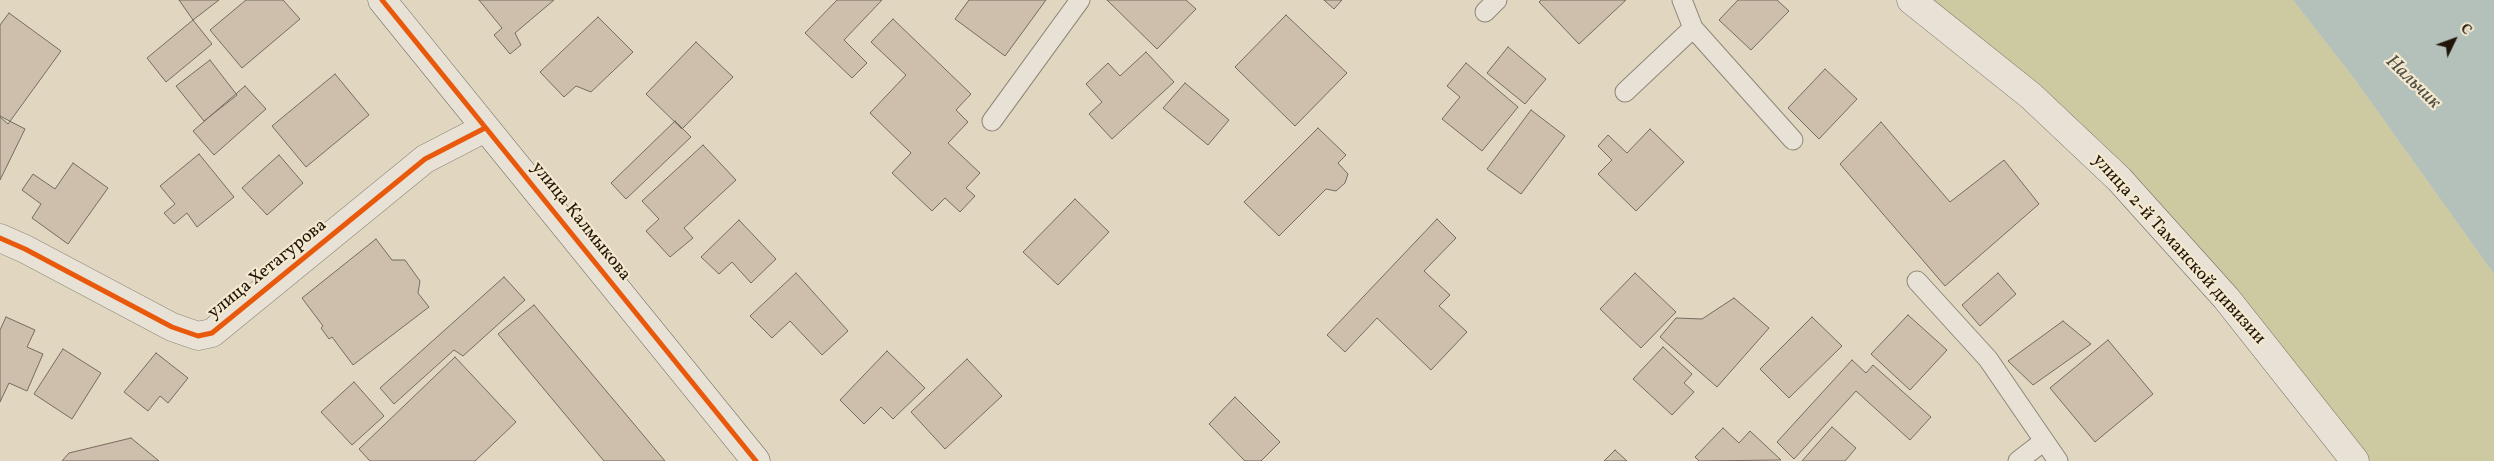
<!DOCTYPE html>
<meta charset="utf-8">
<style>
body{margin:0}
#map{position:relative;width:2494px;height:461px;overflow:hidden;background:#e1d7c0;font-family:Vollkorn,serif}
canvas{display:block}
.north{position:absolute;left:2429px;top:15px;width:50px;height:50px;-webkit-text-stroke:4px #f4e8ce;paint-order:stroke;rotate:48deg;font-size:14px;font-weight:700;line-height:20px;text-align:center;color:#21150a}
.north::after{content:'';display:block;margin:auto;width:18px;height:22px;background:#21150a;clip-path:polygon(50% 0,100% 100%,50% 72%,0 100%)}
</style>
<div id="map">
<canvas width="2494" height="461"></canvas>
<div class="north">С</div>
</div>
<script>
const ctx = document.querySelector('canvas').getContext('2d');
ctx.lineJoin = 'round';
function paint(path, color) { ctx.fillStyle = color; ctx.fill(path, 'evenodd'); }
const shape = rows => new Path2D(rows.map(r => 'M' + r).join(''));
function trace(path, color, width, dash) { ctx.strokeStyle = color; ctx.lineWidth = width; ctx.lineCap = dash ? 'butt' : 'round'; ctx.setLineDash(dash || []); ctx.stroke(path); }
function label(font, color, halo, rows, align = 'center') {
  ctx.font = font + ' Vollkorn,serif'; ctx.lineWidth = 4.5; ctx.setLineDash([]); ctx.textBaseline = 'middle'; ctx.strokeStyle = halo; ctx.fillStyle = color; for (const [text, x, y, turn = 0] of rows) {
    ctx.save(); ctx.translate(x, y); ctx.rotate((+turn || 0) * Math.PI / 180); ctx.textAlign = isNaN(turn) ? turn : align; if (halo) ctx.strokeText(text, 0, 0); ctx.fillText(text, 0, 0); ctx.restore();
  }
}
paint(shape([
 [1911,0,2293,0,2356,81,2494,274,2494,461,2355,461,2226,298]
]), '#cdcaa2');
paint(shape([
 [2293,0,2494,0,2494,274,2356,81]
]), '#b4c1bb');
const building = shape([
 [179,0,219,0,193,20,179,0],
 [246,0,283,0,300,19,242,68,210,30,246,0],
 [479,0,554,0,515,33,521,45,510,54,494,35,502,28,479,0],
 [837,0,882,0,844,40,867,63,852,78,805,33,837,0],
 [969,0,1046,0,1005,56,955,19,969,0],
 [1107,0,1186,0,1196,9,1157,49,1107,0],
 [1324,0,1342,0,1334,9,1324,0],
 [1541,0,1626,0,1579,44,1539,2,1541,0],
 [1738,0,1777,0,1789,11,1751,50,1719,20,1738,0],
 [9,13,61,51,8,124,0,117,0,25,9,13],
 [1286,15,1347,73,1295,126,1235,67,1286,15],
 [598,17,633,52,591,92,576,86,564,97,540,72,598,17],
 [893,19,971,94,956,110,968,122,948,143,980,173,966,188,975,196,960,212,945,198,932,211,892,173,911,153,870,113,906,75,871,42,893,19],
 [193,20,212,44,166,82,147,58,193,20],
 [696,42,733,77,682,129,646,94,696,42],
 [1508,47,1546,79,1525,104,1487,73,1508,47],
 [1146,52,1174,82,1112,139,1089,114,1102,102,1086,84,1108,63,1120,76,1146,52],
 [210,60,237,95,204,121,176,86,210,60],
 [1466,63,1518,107,1482,151,1442,119,1460,97,1447,86,1466,63],
 [1825,69,1857,99,1819,139,1788,108,1825,69],
 [335,74,369,115,306,167,272,126,335,74],
 [1185,83,1229,120,1208,145,1163,108,1185,83],
 [245,86,266,109,214,155,193,131,245,86],
 [1531,110,1565,136,1521,194,1487,169,1531,110],
 [0,116,25,129,0,180,0,116],
 [675,121,691,137,626,199,611,183,675,121],
 [1881,122,1950,202,2004,160,2039,204,1945,286,1840,164,1881,122],
 [1318,128,1346,155,1338,163,1348,174,1345,183,1336,191,1326,189,1279,236,1244,202,1318,128],
 [1650,129,1684,162,1636,211,1598,174,1612,160,1598,146,1608,135,1627,153,1650,129],
 [703,145,736,180,684,228,693,238,670,257,646,231,659,219,642,201,703,145],
 [199,154,234,197,197,227,187,213,174,224,164,213,175,204,160,186,199,154],
 [279,155,303,183,267,215,242,188,279,155],
 [73,163,108,188,68,244,32,218,41,204,22,190,33,174,55,189,73,163],
 [1075,199,1109,232,1058,285,1023,252,1075,199],
 [1437,219,1456,238,1424,271,1450,295,1439,306,1467,332,1431,370,1377,318,1345,352,1327,335,1437,219],
 [739,220,776,259,751,283,732,262,719,274,701,257,739,220],
 [376,239,392,260,405,260,420,281,418,293,429,307,353,365,332,337,329,339,321,328,323,326,302,298,376,239],
 [796,273,848,331,822,355,790,321,772,338,750,316,796,273],
 [1635,273,1676,312,1641,348,1600,309,1635,273],
 [1998,273,2016,294,1980,326,1962,305,1998,273],
 [504,277,525,300,463,356,454,350,394,404,380,388,504,277],
 [1734,298,1769,328,1717,387,1660,337,1676,318,1702,319,1734,298],
 [534,305,665,461,604,461,498,334,534,305],
 [1908,315,1947,350,1910,390,1871,354,1908,315],
 [6,317,35,330,27,347,43,354,27,391,9,383,0,402,0,330,6,317],
 [1812,317,1842,346,1789,398,1760,369,1812,317],
 [2063,321,2091,344,2033,385,2008,361,2063,321],
 [2108,340,2153,394,2095,442,2050,388,2108,340],
 [1663,347,1692,374,1684,383,1694,392,1672,415,1633,379,1663,347],
 [63,349,101,373,72,419,34,394,63,349],
 [887,351,925,388,893,419,881,407,864,424,840,400,887,351],
 [156,353,188,378,168,403,160,396,148,411,124,392,156,353],
 [455,357,516,422,475,461,370,461,359,449,455,357],
 [967,359,1002,396,945,449,911,412,967,359],
 [1852,360,1866,373,1873,365,1931,417,1910,440,1856,391,1794,459,1777,442,1852,360],
 [354,382,384,416,352,445,321,412,354,382],
 [1235,397,1280,442,1261,461,1245,461,1209,424,1235,397],
 [1832,427,1856,448,1845,461,1802,461,1832,427],
 [1723,428,1739,443,1750,431,1781,460,1699,461,1695,457,1723,428],
 [131,438,159,461,62,461,69,453,131,438],
 [1615,450,1627,461,1604,461,1615,450]
]);
paint(building, '#cebeac');
trace(building, '#746c60', 1);
const lane = shape([
 [1682,0,1693,28,1793,140],
 [1485,12,1497,0],
 [1625,92,1693,28],
 [992,121,1080,0],
 [1917,281,1988,359,2058,461],
 [2018,461,2044,441]
]);
const street = shape([
 [0,238,25,249,172,327,198,336,212,333,425,159,485,128]
]);
const secondary = shape([
 [382,0,756,461],
 [1911,0,2031,96,2119,179,2226,298,2355,461]
]);
trace(lane, '#8e8778', 21);
trace(street, '#8e8778', 29);
trace(secondary, '#746c60', 29);
trace(lane, '#e7e1d6', 19);
trace(street, '#e7e1d6', 28);
trace(secondary, '#e7e1d6', 28);
trace(shape([
 [382,0,756,461],
 [0,238,25,249,172,327,198,336,212,333,425,159,485,128]
]), '#e8590c', 5);
label('18px', '#21150a', '#f4e8ce', [
 ["улица Калмыкова",580,222,51],
 ["улица 2-й Таманской дивизии",2178,250,48],
 ["улица Хетагурова",268,270,-39]
]);
label('italic 19px', '#4e4e47', '#f4e8ce', [
 ["Нальчик",2412,83,44]
]);
</script>
